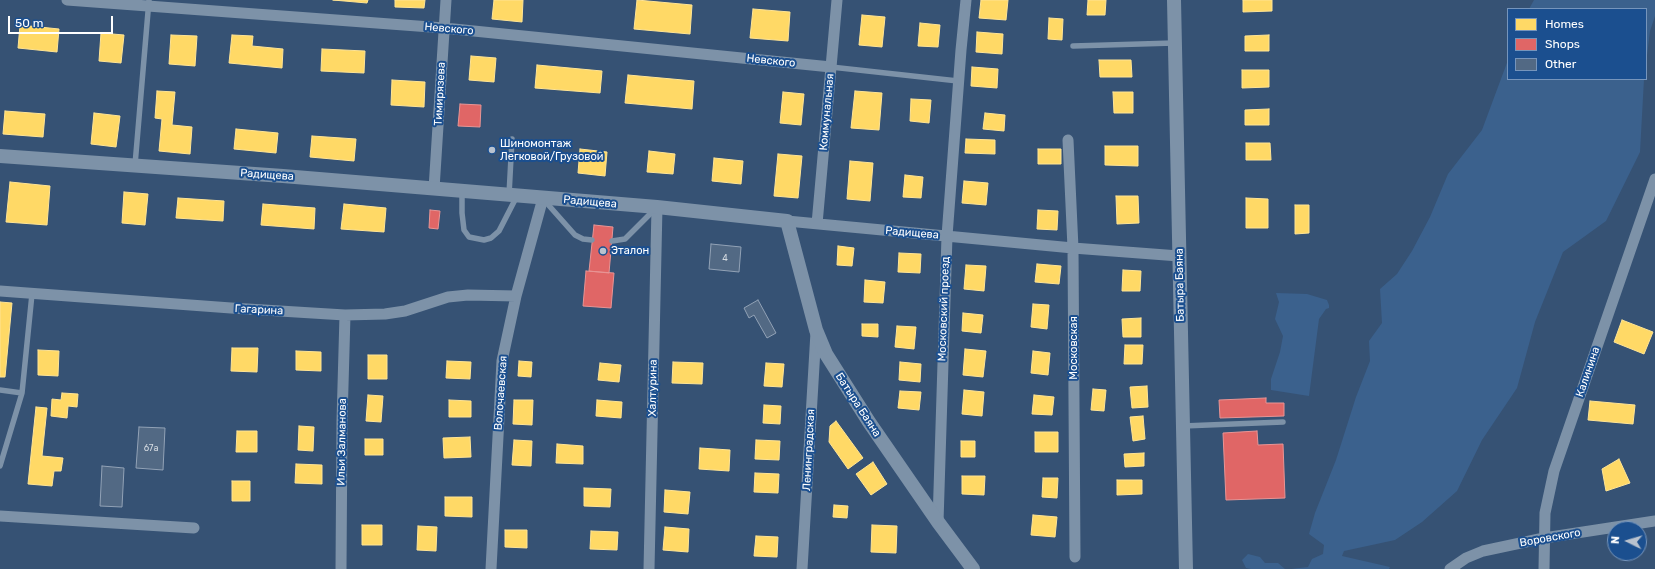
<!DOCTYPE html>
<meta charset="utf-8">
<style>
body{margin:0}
#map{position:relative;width:1655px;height:569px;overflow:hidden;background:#365274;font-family:Rubik,sans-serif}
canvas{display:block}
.legend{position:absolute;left:1507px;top:8px;width:140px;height:72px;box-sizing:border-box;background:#1b4f8f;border:1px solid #7695bc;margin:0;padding:5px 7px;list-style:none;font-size:12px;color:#fff}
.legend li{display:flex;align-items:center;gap:8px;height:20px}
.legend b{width:20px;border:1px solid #7695bc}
.north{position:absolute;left:1607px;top:521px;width:40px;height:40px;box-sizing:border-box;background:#1b4f8f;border:1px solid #7695bc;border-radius:50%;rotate:275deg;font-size:11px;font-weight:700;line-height:16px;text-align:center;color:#fff}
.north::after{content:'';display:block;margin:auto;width:14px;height:18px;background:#b9c2ce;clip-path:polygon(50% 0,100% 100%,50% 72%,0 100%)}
.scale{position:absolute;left:8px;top:16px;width:105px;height:18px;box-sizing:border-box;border:2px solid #fff;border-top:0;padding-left:5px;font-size:12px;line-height:14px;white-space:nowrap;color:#fff;-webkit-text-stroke:3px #1b4f8f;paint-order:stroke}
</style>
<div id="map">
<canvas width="1655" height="569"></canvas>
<ul class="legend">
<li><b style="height:11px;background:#ffd966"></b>Homes</li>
<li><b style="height:11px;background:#e06666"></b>Shops</li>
<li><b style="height:11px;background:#526984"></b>Other</li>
</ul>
<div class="north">N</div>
<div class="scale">50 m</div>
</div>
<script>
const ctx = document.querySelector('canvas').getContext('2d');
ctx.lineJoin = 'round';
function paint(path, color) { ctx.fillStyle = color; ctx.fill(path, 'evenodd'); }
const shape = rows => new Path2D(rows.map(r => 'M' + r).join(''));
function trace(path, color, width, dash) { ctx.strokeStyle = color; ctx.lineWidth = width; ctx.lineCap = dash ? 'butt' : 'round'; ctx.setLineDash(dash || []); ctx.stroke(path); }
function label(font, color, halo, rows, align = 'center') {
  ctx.font = font + ' Rubik,sans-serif'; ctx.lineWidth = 4; ctx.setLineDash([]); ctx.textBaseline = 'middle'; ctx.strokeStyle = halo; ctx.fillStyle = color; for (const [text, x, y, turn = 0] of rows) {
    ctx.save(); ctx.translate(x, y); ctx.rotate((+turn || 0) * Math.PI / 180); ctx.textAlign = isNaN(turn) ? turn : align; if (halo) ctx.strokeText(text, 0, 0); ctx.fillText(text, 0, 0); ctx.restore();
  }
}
paint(shape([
 [1534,0,1655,0,1655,16,1650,31,1646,64,1646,9,1529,9],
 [1508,60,1508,79,1644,79,1640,152,1606,221,1563,252,1535,322,1517,388,1482,440,1457,491,1422,522,1395,540,1344,551,1342,556,1390,567,1389,569,1291,569,1308,567,1312,559,1323,554,1324,545,1309,534,1315,513,1336,460,1356,397,1370,361,1369,341,1382,323,1380,289,1397,274,1412,251,1430,217,1448,174,1482,130],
 [1276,293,1307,294,1327,300,1329,305,1329,308,1326,309,1319,319,1309,396,1271,390,1271,379,1280,352,1283,336,1275,319,1279,302],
 [1248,554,1260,557,1265,563,1278,563,1285,569,1251,569,1246,568,1242,560]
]), '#3b618d');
const homes = shape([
 [333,0,368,0,367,3,333,0],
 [395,0,425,0,424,8,395,7,395,0],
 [494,0,523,0,522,22,492,19,494,0],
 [637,0,692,5,690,34,634,29,637,0],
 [981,0,1008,0,1006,20,979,18,981,0],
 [1088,0,1106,0,1105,15,1087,15,1088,0],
 [1243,0,1272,0,1272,11,1243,12,1243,0],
 [753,9,790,12,788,41,750,38,753,9],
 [862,15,885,17,882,47,859,45,862,15],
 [1049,18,1063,19,1062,40,1048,39,1049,18],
 [920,23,940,25,938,47,918,46,920,23],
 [20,25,59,29,57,52,18,48,20,25],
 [977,32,1003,34,1002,54,976,52,977,32],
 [101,33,124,35,121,63,99,61,101,33],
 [171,35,197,36,195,66,169,64,171,35],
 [232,35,253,36,252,46,283,49,282,68,229,63,232,35],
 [1269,35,1269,51,1245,51,1245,36,1269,35],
 [322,49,365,51,364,73,321,71,322,49],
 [471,56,496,58,494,82,469,80,471,56],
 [1099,60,1131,60,1132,77,1100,77,1099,60],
 [537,65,602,71,600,93,535,88,537,65],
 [972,67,998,69,997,88,971,86,972,67],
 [1242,70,1269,70,1269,87,1242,88,1242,70],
 [628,75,694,81,692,109,625,103,628,75],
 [392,80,425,82,424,107,391,105,392,80],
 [157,91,175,92,172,125,192,127,190,154,159,151,162,119,155,118,157,91],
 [855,91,882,93,879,130,851,128,855,91],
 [783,92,804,94,801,125,780,123,783,92],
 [1113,92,1133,92,1133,113,1114,113,1113,92],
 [911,99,931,100,929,123,910,121,911,99],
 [1269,109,1269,125,1245,125,1245,110,1269,109],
 [5,111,45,114,43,137,3,134,5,111],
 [94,113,120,116,116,147,91,144,94,113],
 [985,113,1005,115,1004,131,983,129,985,113],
 [236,129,278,133,276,153,234,149,236,129],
 [312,136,356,139,354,161,310,157,312,136],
 [966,139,995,140,995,154,965,153,966,139],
 [1246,143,1270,143,1271,160,1246,160,1246,143],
 [1105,146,1138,146,1138,166,1105,165,1105,146],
 [580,149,607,152,605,176,578,173,580,149],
 [1038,149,1061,149,1061,164,1038,164,1038,149],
 [649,151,675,154,673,174,647,172,649,151],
 [778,154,802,156,798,198,774,196,778,154],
 [714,158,743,161,741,184,712,181,714,158],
 [850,161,873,163,870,201,847,199,850,161],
 [905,175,923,177,921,198,903,197,905,175],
 [964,181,988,183,986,205,962,203,964,181],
 [10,182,50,186,47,225,6,222,10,182],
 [124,192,148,194,145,225,122,223,124,192],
 [1116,196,1138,196,1139,223,1117,224,1116,196],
 [178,198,224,201,223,221,176,218,178,198],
 [1246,198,1268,199,1268,228,1246,228,1246,198],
 [263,204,315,208,314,229,261,225,263,204],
 [344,204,386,208,384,232,341,229,344,204],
 [1295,205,1309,205,1309,233,1295,234,1295,205],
 [1038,210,1058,211,1057,230,1037,229,1038,210],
 [838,246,854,248,852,266,837,265,838,246],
 [899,253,921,254,920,273,898,272,899,253],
 [1037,264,1061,266,1059,284,1035,282,1037,264],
 [966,265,986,266,984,291,964,289,966,265],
 [1123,270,1141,271,1140,291,1122,291,1123,270],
 [865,280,885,282,883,303,864,302,865,280],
 [0,302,12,303,5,377,0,377,0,302],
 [1033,304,1049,305,1047,329,1031,327,1033,304],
 [963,313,983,315,981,333,962,331,963,313],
 [1141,318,1141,337,1123,337,1122,319,1141,318],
 [1622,320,1653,332,1644,354,1614,342,1622,320],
 [862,324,878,324,878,337,862,336,862,324],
 [897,326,916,327,914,349,895,347,897,326],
 [1125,345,1143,345,1142,364,1124,364,1125,345],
 [232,348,258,348,257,372,231,371,232,348],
 [965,349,986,351,983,377,963,375,965,349],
 [38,350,59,351,58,376,38,375,38,350],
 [296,351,321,352,321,371,296,370,296,351],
 [1033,351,1050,353,1048,375,1031,373,1033,351],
 [368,355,387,355,387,379,368,379,368,355],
 [447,361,471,362,470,379,446,378,447,361],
 [519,361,532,362,531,377,518,376,519,361],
 [673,362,703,363,702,384,672,383,673,362],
 [900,362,921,364,920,382,899,380,900,362],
 [600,363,621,365,619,382,598,380,600,363],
 [766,363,784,364,782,387,764,386,766,363],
 [1147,386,1148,407,1132,408,1130,387,1147,386],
 [1093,389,1106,390,1104,411,1091,410,1093,389],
 [964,390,984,392,982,416,962,414,964,390],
 [900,391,921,392,919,410,898,408,900,391],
 [62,393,78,394,77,407,68,406,67,418,51,416,52,399,61,400,62,393],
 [368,395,383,396,381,422,366,421,368,395],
 [1034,395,1054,397,1052,415,1032,414,1034,395],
 [449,400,471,401,471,417,449,417,449,400],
 [514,400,533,400,532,425,513,424,514,400],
 [597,400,622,402,621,418,596,416,597,400],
 [1590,401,1635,405,1633,424,1588,420,1590,401],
 [764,405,781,406,780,424,763,423,764,405],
 [36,407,47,408,42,456,63,458,61,471,54,471,52,486,28,484,36,407],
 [1143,416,1145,439,1133,441,1130,417,1143,416],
 [836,421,863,458,848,469,829,442,830,426,836,421],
 [299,426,314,427,313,451,298,450,299,426],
 [237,431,257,431,257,452,236,452,237,431],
 [1035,432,1058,432,1058,452,1035,452,1035,432],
 [470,437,471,457,444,458,443,438,470,437],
 [365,439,383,439,383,455,365,455,365,439],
 [514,440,532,441,531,466,512,465,514,440],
 [756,440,780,441,779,460,755,459,756,440],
 [961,441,975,441,975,457,961,457,961,441],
 [557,444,583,446,583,464,556,463,557,444],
 [700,448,730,450,729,471,699,469,700,448],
 [1144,453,1144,466,1125,467,1124,454,1144,453],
 [1619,459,1630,483,1606,491,1602,469,1619,459],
 [873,462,887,484,871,495,856,474,873,462],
 [296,464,322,465,322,484,295,483,296,464],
 [755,473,779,474,778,493,754,492,755,473],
 [962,476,985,476,984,495,962,494,962,476],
 [1043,478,1058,478,1057,498,1042,497,1043,478],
 [1117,480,1142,480,1142,494,1117,495,1117,480],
 [232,481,250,481,250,501,232,501,232,481],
 [584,488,611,489,610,507,584,506,584,488],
 [665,490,690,492,688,514,664,512,665,490],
 [445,497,472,497,472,517,445,516,445,497],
 [834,505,848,506,847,518,833,517,834,505],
 [1033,515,1057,517,1055,537,1031,535,1033,515],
 [362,525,382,525,382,545,362,545,362,525],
 [872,525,897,526,896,553,871,552,872,525],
 [418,526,437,527,436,551,417,550,418,526],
 [665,527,689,529,688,552,663,550,665,527],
 [505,530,527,530,527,548,505,547,505,530],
 [591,531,618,532,617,550,590,549,591,531],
 [756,536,778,537,777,557,754,556,756,536]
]);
paint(homes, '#ffd966');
trace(homes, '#ffe494', 1);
const shops = shape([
 [460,104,481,105,480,127,458,126,460,104],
 [430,210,440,211,438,229,429,228,430,210],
 [594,225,613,227,609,273,589,271,594,225],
 [586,271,614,273,611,308,583,306,586,271],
 [1266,398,1266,403,1284,403,1284,416,1220,418,1219,400,1266,398],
 [1257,431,1258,445,1283,444,1285,498,1226,500,1223,433,1257,431]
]);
paint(shops, '#e06666');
trace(shops, '#e99494', 1);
const building = shape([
 [711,244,741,247,739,272,709,269,711,244],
 [758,300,776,333,767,338,754,315,749,318,744,308,758,300],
 [139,427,165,428,163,470,136,468,139,427],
 [102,466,124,468,122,507,100,506,102,466]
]);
paint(building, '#526984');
trace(building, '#92a2b6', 1);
trace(shape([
 [1073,46,1174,43],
 [831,67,958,81],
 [135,165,149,0],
 [462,191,462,213,464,230,469,237,484,240,491,238,499,231,517,196],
 [509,195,512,139],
 [544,200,575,235,583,239,592,240],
 [612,241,625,239,655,209],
 [0,390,22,393],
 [1183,426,1283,422],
 [0,466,22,393,32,294]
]), '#7d92a8', 5.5);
trace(shape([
 [67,0,444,28,831,67],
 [1068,140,1073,248,1075,557],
 [434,189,446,0],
 [787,221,1073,248,1179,256],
 [817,224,837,0],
 [0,291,231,308,345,315,385,314,405,311,448,297,468,295,516,296],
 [0,516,194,528],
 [938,522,947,236,961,50,966,0],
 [341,569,342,421,345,315],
 [491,569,502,361,516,296,543,198],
 [649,569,657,207],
 [802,569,816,332],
 [1450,569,1466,558,1483,551,1544,538,1655,521],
 [1544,569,1545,513,1554,471,1655,179]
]), '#7d92a8', 11);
trace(shape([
 [1174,0,1186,569],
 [0,156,283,176,657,207,787,221,816,330,826,354,869,422,938,522,973,569]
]), '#7d92a8', 14);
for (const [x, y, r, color] of [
 [492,150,4,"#b9c2ce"],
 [603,251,4,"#b9c2ce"]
]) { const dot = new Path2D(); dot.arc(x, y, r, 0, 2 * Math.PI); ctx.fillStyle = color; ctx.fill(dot); trace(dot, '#1b4f8f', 1.5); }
label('9px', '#d4dae0', null, [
 ["4",725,258],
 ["67а",151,448]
]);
label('11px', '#fff', '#1b4f8f', [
 ["Невского",449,29,5],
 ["Невского",771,61,6],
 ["Тимирязева",440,94,-87],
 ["Коммунальная",827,112,-85],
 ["Радищева",267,175,4],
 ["Радищева",590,202,5],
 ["Радищева",912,233,5],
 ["Батыра Баяна",1180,285,-91],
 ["Московский проезд",944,309,-88],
 ["Гагарина",259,310,3],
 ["Московская",1074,348,-90],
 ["Калинина",1588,372,-71],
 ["Халтурина",653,388,-89],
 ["Волочаевская",501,393,-86],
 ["Батыра Баяна",858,405,57],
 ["Ильи Залманова",342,442,-89],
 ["Ленинградская",809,450,-87],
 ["Воровского",1550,538,-10]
]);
label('11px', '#fff', '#1b4f8f', [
 ["Шиномонтаж",500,144],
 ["Легковой/Грузовой",500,157],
 ["Эталон",611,251]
], 'left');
</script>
